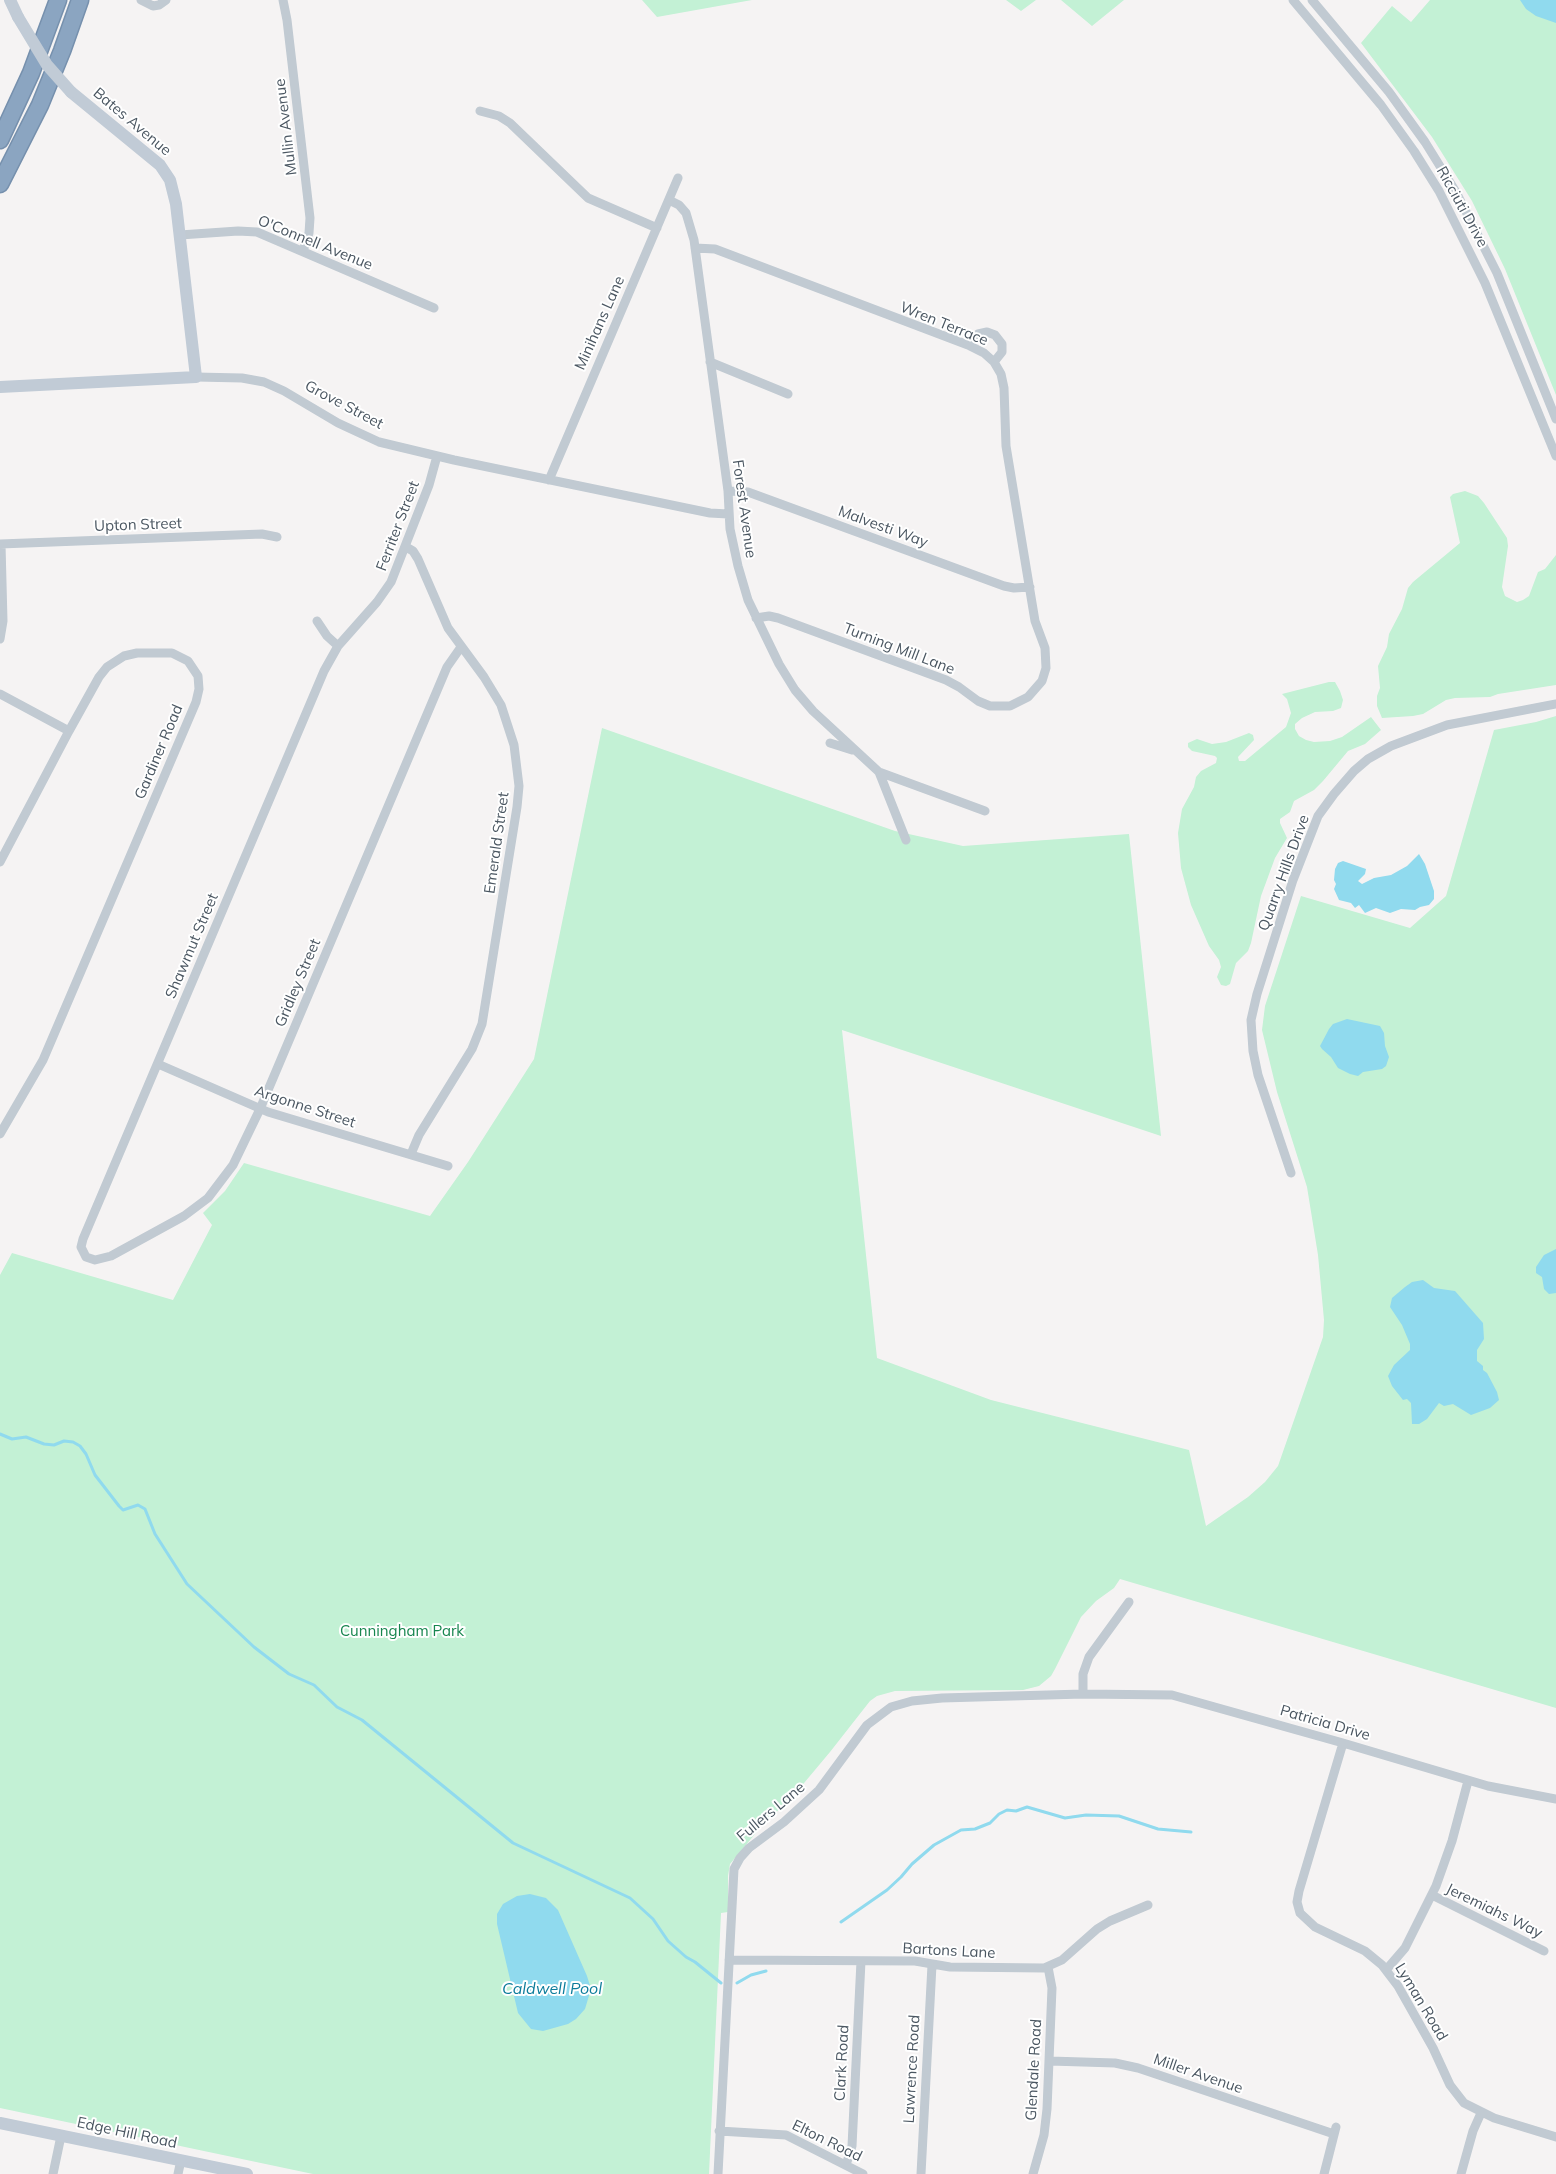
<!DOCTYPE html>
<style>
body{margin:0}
canvas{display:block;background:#f5f3f3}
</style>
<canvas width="1556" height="2174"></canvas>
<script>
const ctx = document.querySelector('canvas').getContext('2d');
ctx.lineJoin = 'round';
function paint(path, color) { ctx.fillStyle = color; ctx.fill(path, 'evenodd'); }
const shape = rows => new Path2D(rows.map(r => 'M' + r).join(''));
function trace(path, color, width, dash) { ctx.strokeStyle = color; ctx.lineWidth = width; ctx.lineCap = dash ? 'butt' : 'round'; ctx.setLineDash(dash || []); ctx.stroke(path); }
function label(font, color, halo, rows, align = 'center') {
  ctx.font = font + ' Mulish,sans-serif'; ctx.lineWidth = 4; ctx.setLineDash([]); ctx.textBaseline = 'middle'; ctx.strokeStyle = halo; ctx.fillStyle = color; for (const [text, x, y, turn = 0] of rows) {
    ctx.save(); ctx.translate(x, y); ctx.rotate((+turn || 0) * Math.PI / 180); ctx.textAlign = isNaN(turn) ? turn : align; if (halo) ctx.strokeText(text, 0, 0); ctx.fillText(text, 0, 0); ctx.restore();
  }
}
paint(shape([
 [642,0,752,0,657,17],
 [1006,0,1036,0,1021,11],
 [1061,0,1124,0,1092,26],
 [1430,0,1556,0,1556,395,1505,269,1472,201,1432,137,1361,43,1392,6,1411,22],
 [1465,491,1478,496,1484,503,1507,538,1508,546,1502,587,1505,596,1517,602,1523,600,1529,596,1538,572,1545,569,1556,555,1556,685,1498,694,1490,697,1455,698,1446,700,1423,714,1413,716,1382,718,1377,706,1377,696,1380,688,1378,666,1387,647,1389,634,1402,609,1408,588,1413,582,1460,543,1450,497,1453,494],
 [1329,682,1335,682,1340,691,1343,700,1341,708,1333,711,1315,712,1302,718,1295,724,1295,729,1299,736,1306,740,1314,742,1330,741,1342,737,1371,717,1381,730,1365,744,1348,751,1323,781,1314,790,1294,801,1290,812,1280,819,1280,823,1287,838,1275,858,1261,896,1251,943,1248,951,1236,963,1230,984,1226,986,1221,985,1217,977,1221,967,1219,960,1209,946,1191,905,1181,868,1178,833,1182,809,1194,787,1196,777,1201,771,1216,763,1217,758,1215,756,1192,751,1188,747,1188,743,1197,739,1212,744,1226,742,1249,733,1253,735,1254,740,1238,757,1239,761,1245,761,1286,727,1291,713,1287,699,1282,694],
 [1556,716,1556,1708,1120,1579,1114,1588,1096,1601,1081,1617,1055,1669,1051,1676,1039,1686,1023,1690,895,1691,877,1696,870,1701,830,1752,794,1795,760,1828,730,1864,728,1876,728,1912,721,1913,709,2174,313,2174,0,2108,0,1275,12,1253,173,1300,212,1225,203,1213,225,1191,244,1163,430,1216,468,1162,534,1059,602,728,895,831,963,846,1129,834,1161,1136,842,1030,877,1358,991,1400,1189,1450,1206,1526,1248,1497,1265,1482,1278,1466,1323,1337,1324,1320,1318,1255,1307,1187,1277,1092,1262,1030,1265,1006,1301,896,1410,928,1446,896,1494,730,1536,722]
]), '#c3f1d5');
paint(shape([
 [1520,0,1556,0,1556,23,1536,16,1526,9],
 [1419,854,1425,864,1434,891,1434,899,1429,905,1420,907,1415,910,1401,909,1390,913,1376,908,1365,913,1359,905,1355,908,1351,903,1339,900,1334,889,1336,884,1334,880,1335,869,1338,863,1343,861,1366,869,1365,874,1358,881,1362,884,1374,878,1391,875,1407,866],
 [1347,1019,1380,1026,1384,1033,1385,1046,1389,1057,1386,1066,1382,1069,1363,1072,1358,1076,1350,1074,1338,1068,1331,1057,1322,1049,1320,1046,1329,1029,1333,1024],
 [1556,1249,1556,1293,1549,1294,1544,1289,1542,1277,1536,1273,1536,1267,1544,1255],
 [1423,1280,1434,1288,1455,1291,1483,1323,1484,1339,1477,1350,1477,1361,1483,1366,1483,1370,1487,1373,1497,1392,1499,1400,1490,1408,1471,1415,1453,1404,1444,1406,1439,1403,1427,1419,1419,1424,1412,1424,1411,1403,1407,1399,1403,1400,1392,1386,1388,1376,1394,1365,1410,1350,1410,1344,1402,1325,1390,1307,1392,1298,1405,1287,1412,1282],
 [530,1894,546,1898,558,1910,587,1976,591,1989,585,2009,576,2019,568,2024,543,2031,531,2029,518,2013,497,1924,497,1914,503,1904,517,1896]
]), '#90daee');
trace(shape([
 [0,1434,12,1439,26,1437,44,1444,54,1445,64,1441,73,1442,80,1446,86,1454,95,1475,119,1506,123,1510,138,1505,145,1509,155,1534,187,1584,254,1647,289,1674,314,1685,337,1707,362,1720,513,1843,630,1898,653,1919,668,1941,686,1957,695,1962,721,1983],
 [841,1922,887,1890,901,1877,912,1864,934,1845,961,1830,975,1829,990,1823,999,1814,1007,1810,1016,1811,1027,1807,1065,1818,1086,1815,1119,1816,1158,1829,1191,1832],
 [737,1983,751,1975,766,1971]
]), '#90daee', 3);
const highway = shape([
 [0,140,31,73,58,0],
 [0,184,40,105,62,51,80,0]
]);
trace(highway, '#7690ad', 19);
trace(shape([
 [141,0,153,6,159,5,166,0],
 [283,0,287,20,310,218,309,233,303,251],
 [1293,0,1381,105,1414,151,1439,191,1485,283,1556,456],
 [1312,0,1389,92,1425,142,1456,192,1497,273,1556,419],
 [480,111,499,116,510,123,588,198,657,228],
 [669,200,679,205,686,213,694,240,728,491,730,529,738,566,748,600,779,664,795,690,813,711,879,772,906,840],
 [180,235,238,231,257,232,434,308],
 [695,248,715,249,968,345,984,353,994,362,1001,374,1004,388,1006,446,1035,621,1045,648,1046,668,1042,681,1028,697,1010,706,990,706,978,701,959,687,946,680,778,618,769,616,756,618],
 [968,345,978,334,987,332,995,335,1002,344,1002,352,994,362],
 [710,362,788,394],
 [196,377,242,378,264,382,284,391,338,423,379,442,454,460,710,513,728,514],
 [437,456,429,485,391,582,377,602,338,646,324,671,83,1239,81,1247,86,1257,95,1260,111,1256,184,1216,208,1198,233,1165,260,1109,447,667,461,647],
 [549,480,678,178],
 [728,491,748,492,1004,586,1014,588,1030,587],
 [0,544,262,534,277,537],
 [406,547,413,551,418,559,448,628,484,677,501,705,514,745,519,786,517,807,482,1024,472,1049,419,1135,411,1154],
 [317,621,327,636,338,646],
 [0,639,3,621,1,544],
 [0,694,69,731],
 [830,743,852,750],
 [879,772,985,811],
 [0,862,69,731,99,677,107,667,124,656,137,653,172,653,188,661,198,676,199,689,196,702,43,1060,0,1134],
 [158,1064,268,1112,448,1166],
 [1291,1173,1258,1075,1253,1051,1251,1020,1257,994,1293,880,1318,816,1334,794,1354,771,1368,759,1391,746,1447,725,1556,704],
 [1083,1694,1083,1674,1089,1657,1129,1602],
 [1343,1743,1299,1891,1297,1902,1300,1913,1315,1927,1365,1951,1382,1965,1398,1986,1433,2048,1450,2085,1464,2103,1494,2118,1556,2137],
 [1432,1895,1544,1951],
 [729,1960,915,1961,950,1967,1044,1968,1062,1960,1097,1929,1110,1921,1148,1905],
 [1386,1970,1405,1948,1436,1886,1452,1841,1468,1781],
 [1050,2061,1115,2063,1138,2068,1334,2134],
 [719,2131,786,2135,863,2174],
 [846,2165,852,2146,861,1961],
 [53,2174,61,2136],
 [178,2174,181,2160],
 [718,2174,734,1869,740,1858,749,1848,784,1822,819,1790,867,1725,891,1707,912,1701,942,1698,1083,1694,1172,1695,1343,1743,1488,1786,1556,1799],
 [921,2174,932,1965],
 [1033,2174,1044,2135,1047,2109,1052,1988,1048,1967],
 [1324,2174,1336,2127],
 [1461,2174,1473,2131,1481,2113]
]), '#c1cad2', 9);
trace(shape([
 [10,0,18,17],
 [0,387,196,377,176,204,170,180,160,165,71,92],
 [0,2123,247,2174]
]), '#c1cbd6', 12);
trace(highway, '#8ba5c1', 16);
trace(shape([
 [18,17,47,65,71,92]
]), '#c1cbd6', 12);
label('15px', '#4a5661', '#fff', [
 ["Bates Avenue",132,122,40],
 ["Mullin Avenue",286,127,-97],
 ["Ricciuti Drive",1462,207,61],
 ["O'Connell Avenue",315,243,22],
 ["Minihans Lane",600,323,-66],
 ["Wren Terrace",944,324,22],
 ["Grove Street",344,405,28],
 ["Forest Avenue",744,509,82],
 ["Upton Street",138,525,-2],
 ["Ferriter Street",398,526,-69],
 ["Malvesti Way",883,527,20],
 ["Turning Mill Lane",899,649,21],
 ["Gardiner Road",159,752,-67],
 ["Emerald Street",497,843,-82],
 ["Quarry Hills Drive",1284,873,-70],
 ["Shawmut Street",192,946,-67],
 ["Gridley Street",298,983,-67],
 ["Argonne Street",305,1107,18],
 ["Patricia Drive",1325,1723,16],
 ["Fullers Lane",771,1812,-40],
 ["Jeremiahs Way",1494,1911,26],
 ["Bartons Lane",949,1951,3],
 ["Lyman Road",1421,2002,59],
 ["Clark Road",842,2063,-87],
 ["Lawrence Road",912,2069,-87],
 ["Glendale Road",1034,2070,-87],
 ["Miller Avenue",1198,2074,19],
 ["Edge Hill Road",127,2133,12],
 ["Elton Road",827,2141,26]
]);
label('15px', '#17864f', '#fff', [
 ["Cunningham Park",402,1631]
]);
label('italic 16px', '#0c7c9b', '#fff', [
 ["Caldwell Pool",552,1989]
]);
</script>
